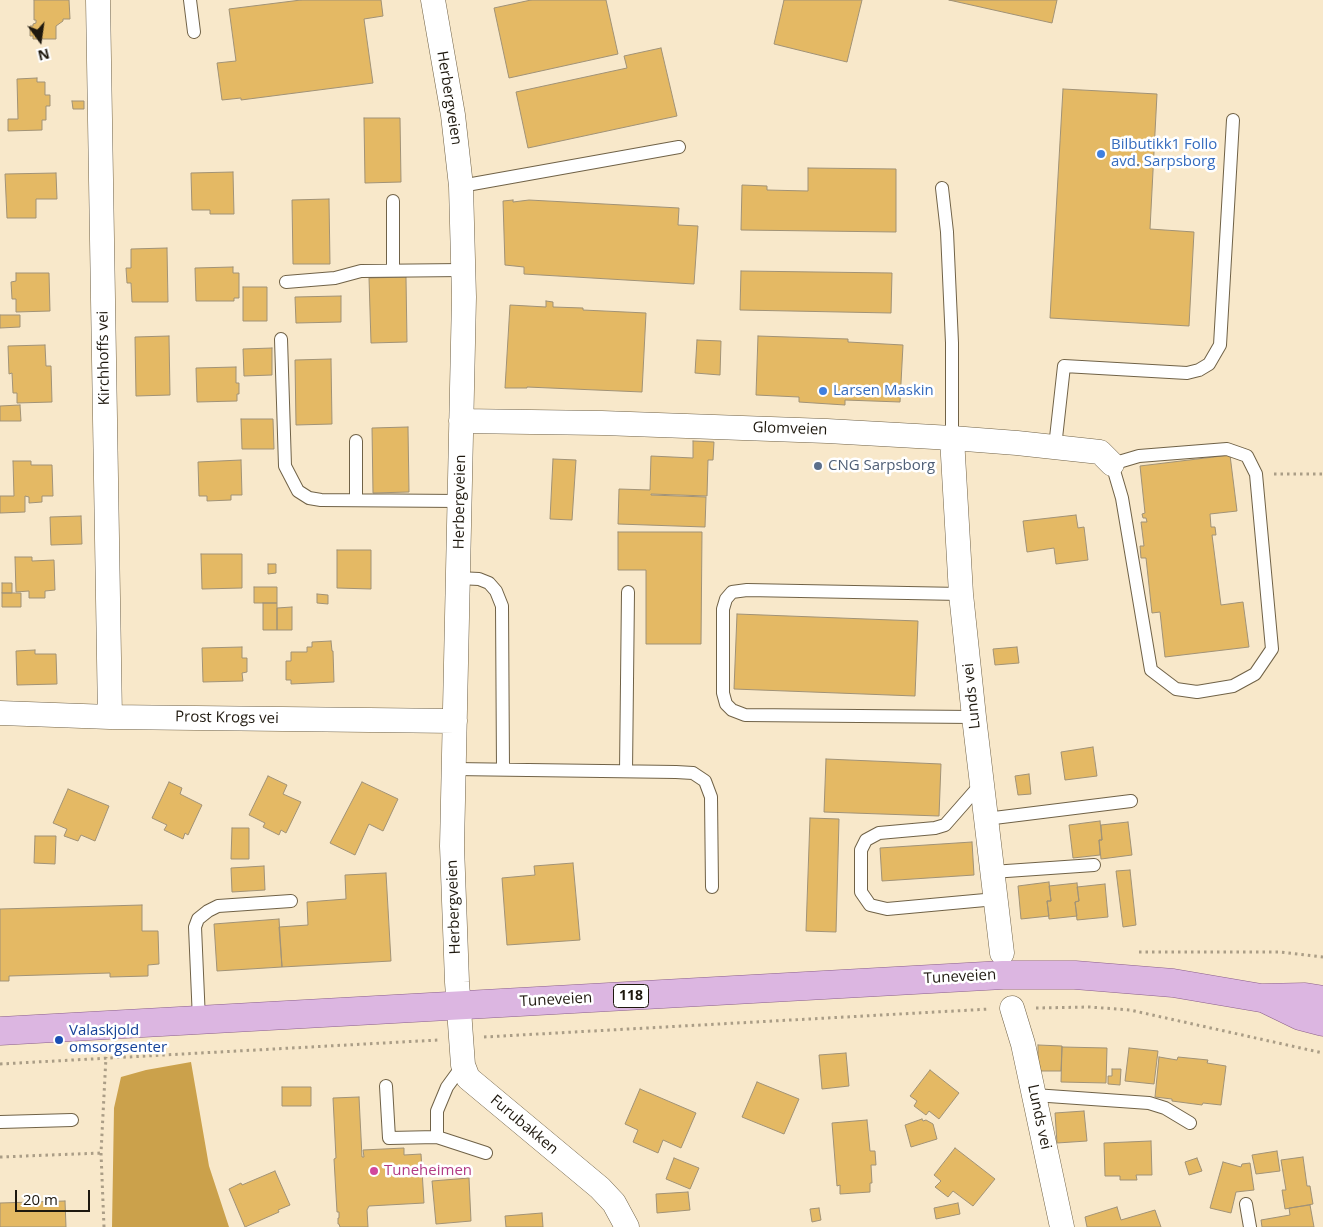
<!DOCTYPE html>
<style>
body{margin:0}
#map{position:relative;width:1323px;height:1227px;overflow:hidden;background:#f8e8ca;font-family:"Open Sans",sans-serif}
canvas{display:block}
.north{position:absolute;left:15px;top:15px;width:50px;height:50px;-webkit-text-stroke:4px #fff;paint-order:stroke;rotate:166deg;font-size:14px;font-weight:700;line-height:20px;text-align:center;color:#1e180e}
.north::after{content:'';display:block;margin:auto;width:18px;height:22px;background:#1e180e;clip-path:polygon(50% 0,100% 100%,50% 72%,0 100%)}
.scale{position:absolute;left:15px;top:1190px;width:75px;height:22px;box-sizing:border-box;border:2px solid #1e180e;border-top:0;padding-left:6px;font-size:15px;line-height:18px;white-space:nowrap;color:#1e180e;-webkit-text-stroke:4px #fff;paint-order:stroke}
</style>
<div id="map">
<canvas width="1323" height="1227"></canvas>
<div class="north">N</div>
<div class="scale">20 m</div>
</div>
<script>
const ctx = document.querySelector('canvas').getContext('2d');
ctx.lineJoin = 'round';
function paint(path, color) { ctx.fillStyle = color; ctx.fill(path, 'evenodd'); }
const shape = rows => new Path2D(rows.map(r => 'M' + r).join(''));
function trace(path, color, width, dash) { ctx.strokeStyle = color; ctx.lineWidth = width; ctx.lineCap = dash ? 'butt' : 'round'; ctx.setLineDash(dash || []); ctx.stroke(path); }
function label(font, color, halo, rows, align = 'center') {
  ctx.font = font + ' "Open Sans",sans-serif'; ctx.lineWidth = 5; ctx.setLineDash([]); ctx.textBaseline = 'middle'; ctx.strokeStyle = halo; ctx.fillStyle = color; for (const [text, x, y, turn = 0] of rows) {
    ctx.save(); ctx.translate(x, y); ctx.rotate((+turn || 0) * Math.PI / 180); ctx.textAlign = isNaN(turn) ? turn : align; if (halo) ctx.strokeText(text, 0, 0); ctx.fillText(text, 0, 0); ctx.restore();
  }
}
paint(shape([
 [191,1062,209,1166,229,1227,112,1227,114,1108,121,1077,146,1070]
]), '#cba14b');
const building = shape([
 [34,0,69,0,70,19,63,19,63,21,56,26,56,39,33,39,33,36,30,36,30,26,33,26,33,24,36,23,36,20,34,20,34,0],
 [301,0,381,0,383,16,364,19,373,83,241,100,241,98,222,100,217,63,236,61,229,9,301,0],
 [531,0,606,0,618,54,509,78,494,8,531,0],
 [784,0,862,0,847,62,774,44,784,0],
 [949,0,1057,0,1052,23,949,0],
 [661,48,677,116,528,148,516,92,627,68,624,56,661,48],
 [37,78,37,82,45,82,45,95,50,95,50,106,46,106,46,120,42,120,42,130,8,131,8,119,18,119,17,79,37,78],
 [1063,89,1157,94,1150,229,1194,232,1189,326,1050,318,1063,89],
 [72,101,84,101,84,109,73,109,72,101],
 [364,118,400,118,401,182,365,183,364,118],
 [808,168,896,169,896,232,741,230,742,185,767,186,767,190,808,191,808,168],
 [233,172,234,214,210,214,210,210,192,210,191,173,233,172],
 [56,173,57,199,36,199,36,218,7,218,5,174,56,173],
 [329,199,330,264,293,264,292,200,329,199],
 [513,200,513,202,529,200,679,208,678,225,698,226,694,284,524,274,524,267,505,265,503,201,513,200],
 [167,248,168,302,132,302,131,283,127,283,126,268,131,268,131,249,167,248],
 [233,267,233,273,239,273,239,298,234,298,234,301,196,301,195,268,233,267],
 [741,271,892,273,891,313,740,310,741,271],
 [16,273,49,273,50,311,16,312,16,299,12,299,11,282,16,281,16,273],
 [406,277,407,342,371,343,369,278,406,277],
 [243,287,267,287,267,321,243,321,243,287],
 [341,296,341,322,296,323,295,297,341,296],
 [546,301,553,302,553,307,583,308,583,310,646,313,642,392,527,387,527,388,505,388,510,305,546,307,546,301],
 [0,315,20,315,20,327,0,328,0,315],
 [169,336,170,395,136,396,135,337,169,336],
 [758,336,848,339,848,342,903,345,900,402,845,400,845,405,799,402,799,397,756,395,758,336],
 [697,340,721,341,720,375,695,373,697,340],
 [45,345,46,366,51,366,52,402,17,403,17,393,13,393,12,373,9,374,8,346,45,345],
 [272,348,272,375,244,376,243,349,272,348],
 [331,359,332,424,296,425,295,360,331,359],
 [236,367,236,383,239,383,239,394,237,394,237,401,197,402,196,368,236,367],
 [20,405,21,421,0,421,0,406,20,405],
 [241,419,273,419,274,449,242,449,241,419],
 [408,427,409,492,373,493,372,428,408,427],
 [693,441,714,442,713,460,708,460,707,496,651,494,651,495,706,497,705,527,618,524,619,489,650,490,651,456,693,458,693,441],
 [1230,455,1237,511,1210,514,1211,527,1215,527,1216,535,1212,535,1221,605,1243,602,1249,647,1165,657,1160,612,1152,613,1146,558,1141,558,1140,546,1144,546,1141,522,1147,522,1146,518,1143,518,1142,514,1145,513,1140,466,1230,455],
 [553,459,576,460,572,520,550,519,553,459],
 [241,460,242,495,231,495,231,500,207,501,207,496,199,496,198,462,241,460],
 [13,461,31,461,31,465,52,465,53,496,42,496,42,502,29,503,29,497,25,496,25,512,0,513,0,496,14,496,13,461],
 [1076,515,1078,528,1084,527,1088,560,1056,564,1054,548,1027,552,1023,521,1076,515],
 [81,516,82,544,51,545,50,517,81,516],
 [618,532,702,532,701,644,646,644,646,570,618,570,618,532],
 [337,550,371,550,371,589,337,588,337,550],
 [201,554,242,554,242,588,202,589,201,554],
 [15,557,32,557,32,561,54,560,55,590,45,591,45,598,29,598,29,591,16,592,15,557],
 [268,564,276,564,276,573,268,574,268,564],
 [2,583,12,583,12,593,2,593,2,583],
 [254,587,277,587,277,603,254,603,254,587],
 [2,593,21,593,21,607,2,607,2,593],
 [317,594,328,595,328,604,317,603,317,594],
 [263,603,277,603,277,630,263,630,263,603],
 [292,607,292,630,277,630,277,608,292,607],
 [737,614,918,621,915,696,734,689,737,614],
 [331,641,332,651,333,651,334,682,291,684,291,680,286,680,286,661,291,661,291,652,307,652,307,647,312,647,312,642,331,641],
 [242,647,242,658,247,658,247,672,242,673,243,681,203,682,202,648,242,647],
 [1017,647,1019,663,995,665,993,649,1017,647],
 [35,650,35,654,56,654,57,684,17,685,16,651,35,650],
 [1093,747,1097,776,1065,780,1061,752,1093,747],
 [826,759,941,764,939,816,824,812,826,759],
 [1029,774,1031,794,1018,795,1015,776,1029,774],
 [268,776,287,785,283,794,301,802,286,833,281,830,279,835,263,827,265,823,249,815,268,776],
 [169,782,182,788,180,794,202,805,188,835,185,833,183,839,164,830,167,825,152,818,169,782],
 [362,782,398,799,383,831,369,824,355,855,330,843,362,782],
 [68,789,109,806,95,841,81,835,78,841,64,836,67,829,53,823,68,789],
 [810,818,839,819,836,932,806,931,810,818],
 [1100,821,1102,840,1099,840,1100,855,1073,858,1069,825,1100,821],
 [1128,822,1132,855,1101,859,1099,840,1102,840,1101,825,1128,822],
 [232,828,249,828,249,859,231,859,232,828],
 [35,836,56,836,55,864,34,863,35,836],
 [972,842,974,875,882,881,880,848,972,842],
 [573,863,580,940,507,945,502,878,535,875,534,866,573,863],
 [264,866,265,890,232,892,231,868,264,866],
 [1130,870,1136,925,1123,927,1116,871,1130,870],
 [386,873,391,961,282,967,279,927,308,925,307,902,346,899,345,875,386,873],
 [1049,882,1051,901,1047,901,1049,916,1021,919,1018,886,1049,882],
 [1077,883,1079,901,1075,902,1077,916,1049,919,1047,901,1051,901,1049,886,1077,883],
 [1105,884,1108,917,1077,920,1075,902,1079,901,1077,887,1105,884],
 [142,905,142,931,158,931,159,964,148,965,148,976,110,977,110,973,9,976,9,981,0,981,0,909,142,905],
 [279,919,282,967,217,971,214,924,279,919],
 [1038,1045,1062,1046,1061,1071,1038,1071,1038,1045],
 [1062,1047,1107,1048,1106,1083,1061,1082,1062,1047],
 [1129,1048,1158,1051,1154,1084,1125,1081,1129,1048],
 [846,1053,849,1086,822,1089,819,1055,846,1053],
 [1159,1057,1177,1060,1178,1057,1208,1060,1207,1063,1226,1066,1221,1105,1203,1103,1202,1105,1172,1101,1172,1099,1155,1097,1159,1057],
 [1112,1069,1121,1069,1120,1085,1108,1084,1108,1076,1112,1076,1112,1069],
 [930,1070,959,1093,939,1119,929,1111,926,1115,914,1106,917,1101,910,1096,930,1070],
 [757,1082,799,1099,784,1134,742,1117,757,1082],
 [282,1087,311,1087,311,1106,282,1106,282,1087],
 [640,1089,696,1113,681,1148,663,1140,658,1153,633,1142,638,1130,625,1124,640,1089],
 [359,1097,362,1157,364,1157,363,1150,404,1148,404,1155,421,1154,424,1203,369,1206,367,1210,368,1227,340,1227,339,1224,338,1224,338,1218,339,1218,339,1212,337,1212,334,1159,336,1158,333,1098,359,1097],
 [1084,1111,1087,1141,1057,1143,1055,1113,1084,1111],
 [922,1119,923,1121,926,1120,933,1124,937,1139,911,1147,905,1125,922,1119],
 [867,1120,870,1151,875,1151,876,1165,871,1165,872,1183,870,1183,870,1192,840,1194,840,1185,837,1186,832,1123,867,1120],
 [1151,1141,1152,1175,1136,1175,1137,1180,1120,1180,1120,1176,1105,1176,1104,1143,1151,1141],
 [955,1148,995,1179,973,1206,953,1191,948,1197,935,1187,941,1181,934,1175,955,1148],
 [1277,1151,1280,1171,1256,1174,1252,1155,1277,1151],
 [1303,1157,1307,1186,1310,1186,1313,1204,1285,1209,1282,1190,1286,1190,1281,1160,1303,1157],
 [674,1158,699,1168,690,1189,666,1179,674,1158],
 [1197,1158,1202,1171,1189,1175,1185,1162,1197,1158],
 [1223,1162,1241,1167,1242,1164,1250,1163,1254,1190,1236,1192,1231,1213,1210,1208,1223,1162],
 [275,1171,290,1205,278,1210,279,1212,245,1227,229,1189,241,1183,242,1185,275,1171],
 [469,1178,471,1221,436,1224,432,1181,469,1178],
 [688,1192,690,1210,657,1213,656,1194,688,1192],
 [65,1201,66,1227,0,1227,0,1203,65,1201],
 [958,1203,960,1214,936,1219,934,1208,958,1203],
 [1310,1205,1314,1227,1262,1227,1261,1220,1290,1215,1289,1208,1310,1205],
 [1117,1207,1121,1220,1155,1210,1161,1227,1087,1227,1085,1217,1117,1207],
 [819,1208,821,1220,812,1222,810,1209,819,1208],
 [542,1213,543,1227,506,1227,505,1216,542,1213]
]);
paint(building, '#e4b964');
trace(building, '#a19276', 1);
const lane = shape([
 [190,0,194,32],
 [461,186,679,147],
 [942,188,947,232,952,343,952,438],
 [393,270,393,201],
 [286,282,335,278,361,271,463,270],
 [281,339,285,466,298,491,309,498,321,500,460,501],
 [1055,447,1064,366,1187,373,1199,370,1209,364,1220,345,1233,120],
 [1227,449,1247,456,1256,474,1272,649,1255,674,1233,686,1197,692,1176,689,1151,670,1122,498,1112,464,1139,456,1227,449],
 [356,500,356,441],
 [458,578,479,579,489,583,496,591,502,606,503,769],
 [961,594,747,590,732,592,726,599,723,609,723,693,726,704,732,710,745,715,974,717],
 [454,769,676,772,693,773,705,781,711,797,712,887],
 [626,771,628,592],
 [981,784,945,825,935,828,879,833,866,840,861,850,861,892,870,905,887,909,996,899],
 [986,819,1131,801],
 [992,872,1094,865],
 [199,1020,195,927,198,919,208,911,218,906,291,901],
 [463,1065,447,1087,437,1111,437,1137,486,1153],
 [386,1086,389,1138,437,1137],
 [1034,1095,1149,1103,1165,1108,1190,1123],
 [0,1122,72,1120],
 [1246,1204,1250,1227]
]);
const street = shape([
 [98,0,110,717],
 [433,0,453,115,461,186,464,297,452,846,457,982,463,1065,468,1078,600,1188,614,1203,627,1227],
 [461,421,602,423,827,431,952,438,1017,443,1100,452,1112,464],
 [952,438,961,594,974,717,1002,953],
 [0,713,110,717,455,721],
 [1012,1008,1023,1044,1062,1227]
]);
const primary = shape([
 [1267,1000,1300,1016,1323,1022],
 [0,1031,1003,975,1075,975,1173,983,1261,998,1305,997,1323,1000]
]);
trace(lane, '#706247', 14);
trace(street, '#706247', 25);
trace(primary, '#8b608a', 29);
trace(shape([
 [1274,474,1323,474],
 [1139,952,1280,952,1323,957],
 [1036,1008,1089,1007,1130,1010,1323,1053],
 [484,1037,990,1009],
 [0,1064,438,1040],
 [0,1157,101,1153],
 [104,1227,101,1153,106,1057]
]), '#aa9d86', 3, [2.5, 4]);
trace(lane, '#fff', 12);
trace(street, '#fff', 24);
trace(primary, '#dcb6e1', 28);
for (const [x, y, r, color] of [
 [1101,154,5,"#3f7fe0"],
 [823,391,5,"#3f7fe0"],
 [818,466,5,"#5c6f8a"],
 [59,1040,5,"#1a4fb4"],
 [374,1171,5,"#d1479c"]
]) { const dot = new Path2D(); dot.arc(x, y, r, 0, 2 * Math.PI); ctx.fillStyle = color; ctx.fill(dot); trace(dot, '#fff', 2); }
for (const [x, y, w] of [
 [631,996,35]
]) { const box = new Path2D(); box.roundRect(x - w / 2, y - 11.5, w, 23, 4); ctx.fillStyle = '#fff'; ctx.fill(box); trace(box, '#1e180e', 1); }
label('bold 14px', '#1e180e', null, [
 ["118",631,996]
]);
label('15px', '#1e180e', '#fff', [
 ["Herbergveien",449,98,81],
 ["Kirchhoffs vei",104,358,-91],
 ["Glomveien",790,429,2],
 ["Herbergveien",460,502,-89],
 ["Lunds vei",972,696,-96],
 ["Prost Krogs vei",227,718,1],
 ["Herbergveien",454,907,-92],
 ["Tuneveien",960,977,-3],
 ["Tuneveien",556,1000,-3],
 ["Lunds vei",1039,1117,78],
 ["Furubakken",524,1125,40]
]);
label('15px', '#366cbe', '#fff', [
 ["Bilbutikk1 Follo",1111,145],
 ["avd. Sarpsborg",1111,162],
 ["Larsen Maskin",833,391]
], 'left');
label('15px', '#4e5e75', '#fff', [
 ["CNG Sarpsborg",828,466]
], 'left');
label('15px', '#164399', '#fff', [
 ["Valaskjold",69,1031],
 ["omsorgsenter",69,1048]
], 'left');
label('15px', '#b23c85', '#fff', [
 ["Tuneheimen",384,1171]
], 'left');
</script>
